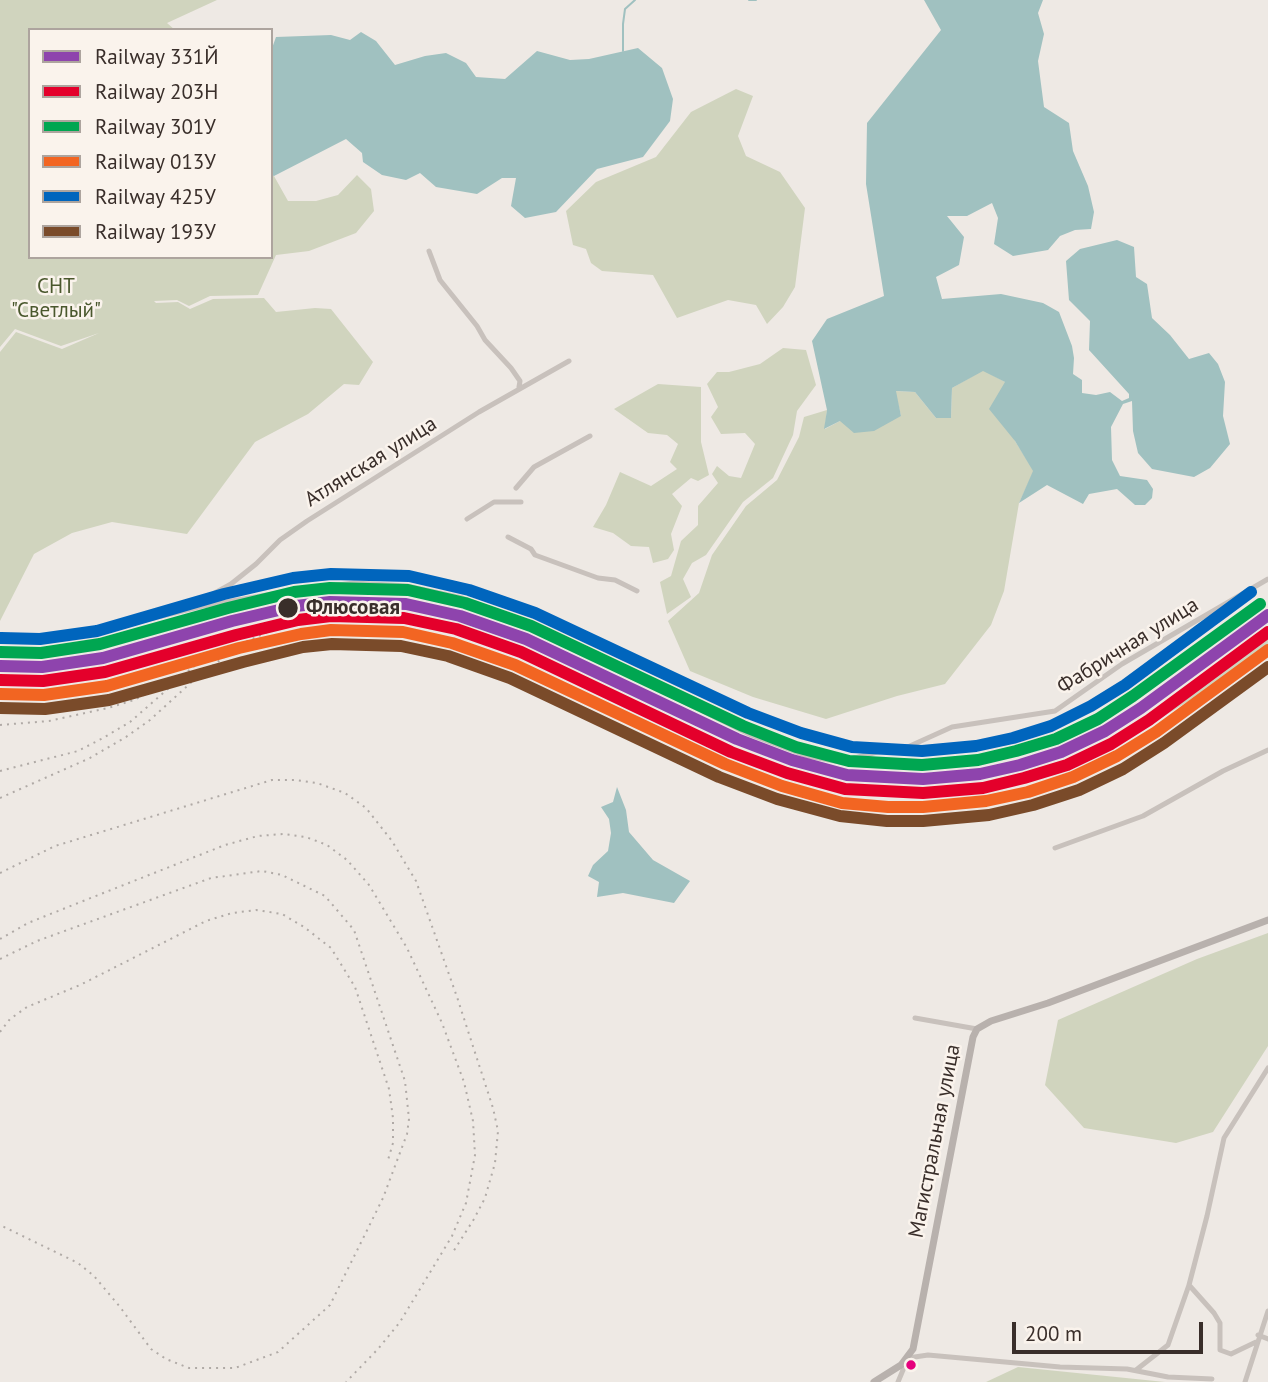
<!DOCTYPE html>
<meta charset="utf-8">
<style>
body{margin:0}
#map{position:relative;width:1268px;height:1382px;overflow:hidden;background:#eee9e4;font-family:"PT Sans",sans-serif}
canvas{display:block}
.legend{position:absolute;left:28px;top:28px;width:245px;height:231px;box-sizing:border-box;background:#faf3ec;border:2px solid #ada49e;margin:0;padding:9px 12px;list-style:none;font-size:21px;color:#392e2a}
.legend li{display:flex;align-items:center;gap:14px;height:35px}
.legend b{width:35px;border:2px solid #ada49e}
.scale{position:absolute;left:1012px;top:1322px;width:191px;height:32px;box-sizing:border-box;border:4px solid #392e2a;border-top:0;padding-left:9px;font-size:21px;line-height:24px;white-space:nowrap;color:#392e2a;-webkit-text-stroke:5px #faf3ec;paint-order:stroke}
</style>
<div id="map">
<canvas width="1268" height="1382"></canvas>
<ul class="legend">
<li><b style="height:9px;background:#8e44ad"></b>Railway 331Й</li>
<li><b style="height:9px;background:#e4002b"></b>Railway 203Н</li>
<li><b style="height:9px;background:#00a651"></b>Railway 301У</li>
<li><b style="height:9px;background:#f26522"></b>Railway 013У</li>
<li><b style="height:9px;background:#0065bd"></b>Railway 425У</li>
<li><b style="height:9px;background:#7a4b2a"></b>Railway 193У</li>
</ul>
<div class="scale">200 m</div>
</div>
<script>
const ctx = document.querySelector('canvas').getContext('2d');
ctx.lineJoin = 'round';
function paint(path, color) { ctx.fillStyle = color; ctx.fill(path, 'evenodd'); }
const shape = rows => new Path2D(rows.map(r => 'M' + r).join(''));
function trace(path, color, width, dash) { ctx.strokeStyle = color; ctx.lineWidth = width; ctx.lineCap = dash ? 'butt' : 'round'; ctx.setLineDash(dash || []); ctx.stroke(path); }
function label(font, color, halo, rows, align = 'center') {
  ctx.font = font + ' "PT Sans",sans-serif'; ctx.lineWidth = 5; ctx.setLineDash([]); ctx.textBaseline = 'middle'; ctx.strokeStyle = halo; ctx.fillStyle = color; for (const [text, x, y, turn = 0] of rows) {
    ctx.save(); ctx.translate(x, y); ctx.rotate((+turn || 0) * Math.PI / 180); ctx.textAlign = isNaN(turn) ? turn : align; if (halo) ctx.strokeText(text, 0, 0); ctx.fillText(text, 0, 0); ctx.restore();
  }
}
paint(shape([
 [0,0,217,0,167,23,175,30,30,30,30,257,271,257,271,175,274,176,288,201,316,201,338,195,357,175,371,189,374,211,356,233,309,251,276,255,258,295,210,296,189,306,177,300,154,301,156,303,178,302,190,309,213,299,264,298,276,312,315,308,331,309,373,362,359,385,344,384,308,414,255,442,187,534,112,522,72,533,34,554,0,621,0,352,16,332,62,349,99,333,61,346,15,329,0,347],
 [736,89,753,96,738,136,746,156,780,172,805,208,795,287,783,307,767,324,756,305,728,300,677,318,653,275,602,271,591,263,586,249,573,245,566,211,596,182,656,157,691,112],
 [783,348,806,350,816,385,797,411,793,435,773,478,743,502,706,555,692,563,683,579,691,597,667,614,660,582,671,576,681,541,698,525,698,506,718,483,712,474,717,466,729,476,741,478,755,444,745,433,721,434,711,417,718,407,707,384,717,372,729,372,760,364],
 [983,370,1005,382,1015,441,1034,471,1019,503,1004,591,991,625,945,684,897,696,826,719,753,697,690,671,668,621,699,593,712,555,746,506,777,480,799,437,804,417,827,410,825,429,840,421,901,416,895,391,915,392,936,418,951,418,952,388],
 [658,384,701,387,701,442,709,475,698,481,691,478,672,494,682,506,671,534,674,550,668,559,653,563,649,547,631,546,613,533,593,527,606,505,620,472,651,486,677,469,670,462,678,444,667,435,648,433,614,409],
 [1268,632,1268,653,1141,730,1138,724],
 [1268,933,1268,1046,1213,1132,1176,1143,1084,1128,1045,1085,1058,1020,1197,959],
 [1018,1367,1165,1382,986,1382]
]), '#d0d4be');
paint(shape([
 [924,0,1043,0,1038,13,1044,34,1038,61,1044,107,1069,123,1073,151,1088,186,1094,212,1091,229,1075,230,1060,236,1048,250,1013,256,994,244,998,218,992,203,967,216,947,216,964,237,959,265,936,277,942,299,1001,294,1043,303,1059,312,1072,346,1074,358,1073,374,1082,380,1082,393,1096,395,1110,392,1122,401,1129,398,1129,394,1089,350,1090,321,1069,300,1066,261,1080,249,1117,240,1134,247,1136,277,1147,284,1152,318,1170,335,1189,359,1209,353,1218,364,1225,382,1223,416,1230,444,1210,468,1194,477,1152,469,1138,453,1133,431,1132,401,1123,404,1111,427,1112,460,1120,476,1147,480,1153,489,1152,498,1145,505,1135,505,1117,489,1089,494,1083,504,1047,485,1019,503,1033,471,1015,441,989,409,1005,382,983,371,952,388,951,418,936,418,915,392,896,391,901,416,874,431,854,433,840,421,824,429,827,410,812,341,827,319,884,296,866,184,867,123,941,30],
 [361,32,376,41,395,65,425,56,446,53,466,63,476,77,505,79,537,51,570,60,589,59,638,48,662,68,673,99,670,121,643,157,597,169,556,212,525,218,511,206,516,178,502,178,477,194,436,187,420,173,406,180,382,175,363,162,362,153,346,139,274,176,271,175,271,51,276,37,331,35,350,40],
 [617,787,626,810,629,832,653,860,690,881,674,903,623,893,597,897,599,882,588,876,593,865,608,851,611,833,609,819,601,807,613,802]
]), '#a0c1c0');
trace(shape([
 [749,0,756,0],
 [623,51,623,24,625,9,635,0]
]), '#a0c1c0', 2);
trace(shape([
 [429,251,440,280,477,326,485,340,511,368,520,381,519,387],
 [516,488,534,467,590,436],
 [467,519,494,502,521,502],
 [508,537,531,549,535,555,598,578,615,580,637,591],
 [203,606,213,594,231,584,256,564,280,540,307,521,479,412,569,361],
 [83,635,203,606,284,592,354,583,407,586,462,598,511,616,751,735,807,756,840,762,877,752,901,750,952,727,1055,711,1122,664,1268,579],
 [1055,848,1143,816,1223,771,1268,750],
 [915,1018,977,1029],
 [1258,1335,1268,1339],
 [1256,1342,1231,1354,1220,1350,1220,1323,1214,1313,1189,1285,1207,1216,1224,1138,1268,1068],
 [1136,1370,1168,1345,1189,1285],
 [898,1382,908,1358,928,1355,1060,1367,1127,1369,1168,1377,1212,1379],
 [1245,1382,1268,1311]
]), '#c8c1bc', 5);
trace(shape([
 [874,1382,901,1365,913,1349,973,1037,977,1029,991,1021,1048,1003,1268,920]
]), '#b8b1ad', 7);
trace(shape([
 [0,725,49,721,108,708,134,700,168,683],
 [0,771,78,751,103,738,130,722,193,667,210,655],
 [0,798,90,758,126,737,150,720,196,678,243,643,281,626,321,618],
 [0,873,55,846,272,780,295,780,317,783,345,793,366,808,392,841,416,881,457,997,493,1108,498,1131,495,1163,485,1198,474,1219,453,1252],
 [0,939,28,923,73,905,225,845,258,836,283,834,306,837,327,845,347,860,369,885,407,948,442,1023,464,1082,473,1121,475,1155,466,1203,452,1236,400,1322,378,1349,346,1382],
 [0,959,37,941,211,878,262,871,282,875,325,896,354,930,405,1081,409,1119,407,1134,383,1198,330,1305,278,1352,235,1368,189,1368,166,1359,151,1349,120,1307,94,1276,78,1263,0,1225],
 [0,1032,10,1019,27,1007,80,985,206,921,232,913,256,910,282,914,304,927,331,948,355,987,389,1089,393,1118,393,1143,388,1160]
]), '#b0aaa6', 2, [2, 5]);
trace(shape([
 [0,666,42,667,103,658,232,621,296,606,330,602,406,604,460,616,526,639,737,739,792,760,847,775,923,779,980,774,1020,765,1061,752,1105,731,1141,708,1268,615]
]), '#8e44ad', 12);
trace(shape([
 [0,680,43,681,105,672,236,635,298,620,331,616,404,618,456,629,521,652,731,752,787,773,845,789,923,793,983,788,1024,778,1067,765,1111,744,1149,720,1268,632]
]), '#e4002b', 12);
trace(shape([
 [0,652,41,653,100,644,228,608,294,592,330,588,408,590,465,603,531,626,743,726,796,747,849,761,922,765,978,760,1016,751,1056,739,1098,719,1133,696,1260,604]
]), '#00a651', 12);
trace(shape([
 [0,694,44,695,107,686,239,648,301,634,331,630,403,632,452,643,515,665,725,764,782,786,842,803,888,807,923,807,986,801,1028,792,1073,777,1117,756,1156,732,1268,650]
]), '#f26522', 12);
trace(shape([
 [1,638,40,639,97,631,224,594,293,578,331,574,409,576,469,590,535,613,748,713,801,733,852,747,922,751,976,746,1013,738,1051,726,1091,706,1125,685,1251,592]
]), '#0065bd', 12);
trace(shape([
 [0,708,45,709,109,700,243,662,303,647,332,644,401,646,448,656,510,678,719,777,777,799,840,816,887,821,923,821,989,815,1033,805,1079,790,1123,769,1164,743,1268,667]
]), '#7a4b2a', 12);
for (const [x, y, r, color] of [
 [288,608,11,"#392e2a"],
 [911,1365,6,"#e5007d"]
]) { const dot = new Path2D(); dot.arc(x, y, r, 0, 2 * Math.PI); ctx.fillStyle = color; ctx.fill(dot); trace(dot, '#faf3ec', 2.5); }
label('21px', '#4a582d', '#faf3ec', [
 ["СНТ",56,287],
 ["\"Светлый\"",56,311]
]);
label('21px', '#392e2a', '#faf3ec', [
 ["Атлянская улица",371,462,-32],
 ["Фабричная улица",1128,646,-32],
 ["Магистральная улица",935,1141,-79]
]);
label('bold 21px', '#392e2a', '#faf3ec', [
 ["Флюсовая",306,608]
], 'left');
</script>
